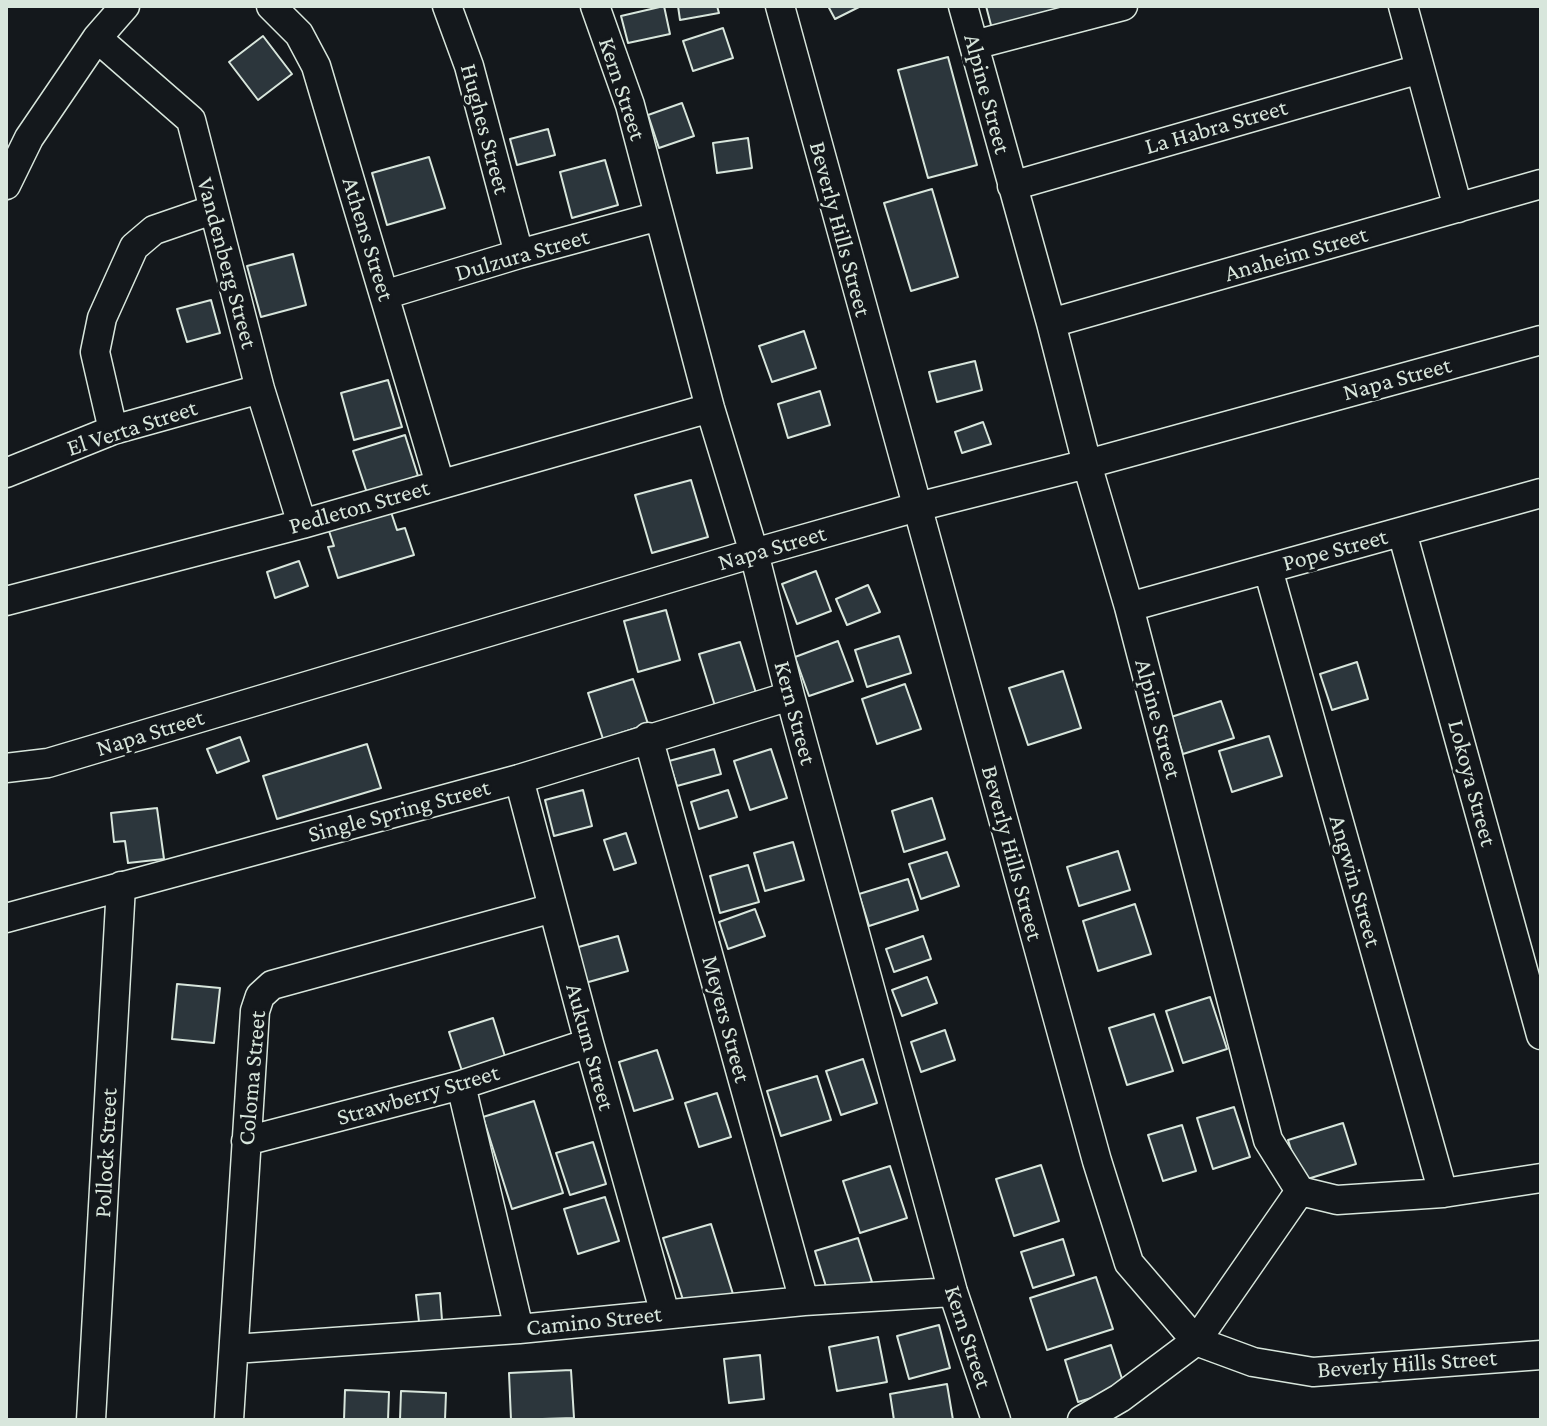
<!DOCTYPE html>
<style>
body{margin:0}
#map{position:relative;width:1547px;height:1426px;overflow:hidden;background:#14181c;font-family:"Crimson Pro",serif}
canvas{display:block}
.frame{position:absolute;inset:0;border:8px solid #d8e6dc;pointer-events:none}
</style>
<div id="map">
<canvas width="1547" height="1426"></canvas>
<div class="frame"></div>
</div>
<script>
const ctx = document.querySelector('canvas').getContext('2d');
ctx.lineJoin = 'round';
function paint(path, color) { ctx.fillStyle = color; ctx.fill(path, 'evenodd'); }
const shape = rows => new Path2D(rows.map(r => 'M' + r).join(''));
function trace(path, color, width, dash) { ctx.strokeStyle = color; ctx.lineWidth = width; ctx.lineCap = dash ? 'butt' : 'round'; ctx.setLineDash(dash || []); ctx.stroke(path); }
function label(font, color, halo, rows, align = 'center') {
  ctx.font = font + ' "Crimson Pro",serif'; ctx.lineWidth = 6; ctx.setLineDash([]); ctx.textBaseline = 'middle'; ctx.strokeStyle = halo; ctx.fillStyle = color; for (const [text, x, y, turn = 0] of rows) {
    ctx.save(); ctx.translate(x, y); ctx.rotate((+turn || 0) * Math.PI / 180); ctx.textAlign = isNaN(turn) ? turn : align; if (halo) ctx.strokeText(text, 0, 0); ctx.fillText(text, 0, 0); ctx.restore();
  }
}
const building = shape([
 [664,6,670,34,628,43,621,16,664,6],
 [678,6,717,6,719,13,680,20,678,6],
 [828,6,861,6,835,19,828,6],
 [986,6,1080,6,992,29,986,6],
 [723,28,733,58,693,71,683,41,723,28],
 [263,36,292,74,258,100,229,62,263,36],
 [948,57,977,165,928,178,898,70,948,57],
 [682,103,694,136,659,148,648,115,682,103],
 [548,129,555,155,517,165,510,139,548,129],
 [748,138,752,168,717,173,713,143,748,138],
 [429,157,445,208,387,225,372,173,429,157],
 [605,160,618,205,572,218,560,172,605,160],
 [932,189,958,277,911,291,884,203,932,189],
 [293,254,306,305,261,317,247,266,293,254],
 [211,300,220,333,187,342,177,309,211,300],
 [804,331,816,368,772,382,759,346,804,331],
 [975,361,982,390,937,402,929,372,975,361],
 [388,380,402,427,354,440,341,393,388,380],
 [820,391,830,425,788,438,778,404,820,391],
 [983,422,991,444,962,453,955,432,983,422],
 [405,435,418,476,367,493,353,451,405,435],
 [691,480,708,537,652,553,635,495,691,480],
 [391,512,397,530,405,528,414,555,338,578,328,547,334,546,329,531,391,512],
 [299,561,308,586,275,598,267,572,299,561],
 [816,571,831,611,797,624,782,584,816,571],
 [868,585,880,612,847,625,836,599,868,585],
 [666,610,680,660,638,672,624,621,666,610],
 [899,636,911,673,867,687,855,650,899,636],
 [838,641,853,681,809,696,795,657,838,641],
 [740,642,756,693,715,706,699,654,740,642],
 [1357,662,1368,699,1332,710,1320,674,1357,662],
 [1063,671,1081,728,1028,745,1009,688,1063,671],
 [633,679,648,724,603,739,588,693,633,679],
 [905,684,921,729,877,744,862,699,905,684],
 [1221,701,1234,738,1183,754,1171,717,1221,701],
 [1269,736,1282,776,1232,792,1219,751,1269,736],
 [240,737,249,761,217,773,207,749,240,737],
 [367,744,381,788,277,819,263,776,367,744],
 [714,749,721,774,677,786,669,761,714,749],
 [771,749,787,798,750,810,734,761,771,749],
 [583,790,592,826,554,836,545,800,583,790],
 [728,790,737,817,699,829,691,802,728,790],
 [932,798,945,839,904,852,892,811,932,798],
 [157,808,164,859,128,863,125,841,114,842,111,813,157,808],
 [626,833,636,863,614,870,604,840,626,833],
 [793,842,804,880,765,891,754,853,793,842],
 [1118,851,1130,890,1079,906,1067,867,1118,851],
 [947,852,959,886,921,899,909,864,947,852],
 [748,865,759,902,720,913,710,876,748,865],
 [908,879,918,910,869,926,859,894,908,879],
 [1135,904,1151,954,1098,971,1083,921,1135,904],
 [755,909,765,936,728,949,719,922,755,909],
 [618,936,628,971,585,983,575,948,618,936],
 [923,936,931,959,894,972,886,949,923,936],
 [927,977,937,1003,902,1016,892,990,927,977],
 [177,984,220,988,214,1043,172,1039,177,984],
 [1210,997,1227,1049,1183,1063,1166,1011,1210,997],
 [1154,1014,1173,1071,1127,1085,1109,1028,1154,1014],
 [493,1018,508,1066,465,1080,449,1032,493,1018],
 [945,1030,955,1060,921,1072,911,1042,945,1030],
 [657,1050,673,1099,634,1111,619,1062,657,1050],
 [863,1059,877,1103,841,1115,826,1071,863,1059],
 [817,1076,831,1120,781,1136,767,1091,817,1076],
 [717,1093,731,1137,699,1147,685,1103,717,1093],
 [534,1101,563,1193,512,1209,483,1117,534,1101],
 [1234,1107,1250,1157,1213,1169,1197,1118,1234,1107],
 [1343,1123,1356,1164,1301,1181,1288,1140,1343,1123],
 [1182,1125,1196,1171,1163,1181,1148,1135,1182,1125],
 [593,1142,606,1184,570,1195,556,1153,593,1142],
 [1041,1165,1059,1221,1014,1236,996,1179,1041,1165],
 [890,1166,907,1218,860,1233,843,1181,890,1166],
 [605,1197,619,1241,578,1254,564,1209,605,1197],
 [711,1224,733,1294,686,1309,663,1238,711,1224],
 [858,1238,872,1282,829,1296,815,1251,858,1238],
 [1063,1239,1074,1275,1033,1288,1021,1252,1063,1239],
 [1096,1277,1113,1329,1047,1350,1030,1298,1096,1277],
 [440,1293,442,1320,419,1322,416,1295,440,1293],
 [939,1325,950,1368,909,1379,897,1336,939,1325],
 [878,1337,887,1382,837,1391,829,1347,878,1337],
 [1111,1345,1125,1388,1078,1402,1065,1360,1111,1345],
 [760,1355,764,1399,729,1403,724,1359,760,1355],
 [571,1370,574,1418,511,1420,509,1373,571,1370],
 [947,1384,953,1420,894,1420,890,1394,947,1384],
 [345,1390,389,1392,388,1420,344,1420,345,1390],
 [401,1391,446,1393,445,1420,400,1420,401,1391]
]);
paint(building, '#2c363c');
trace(building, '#d8e6dc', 2);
const minor = shape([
 [271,6,299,34,316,66,440,484],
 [447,6,469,66,519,254],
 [595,6,630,105,710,408,754,553,790,696,953,1292,996,1420],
 [780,6,1097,1161,1129,1263,1196,1341,1253,1362,1313,1372,1541,1355],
 [963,6,1051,323,1087,464,1129,607,1268,1140,1300,1191,1337,1200,1443,1193,1541,1178],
 [1403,6,1458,208],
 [97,38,191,120,260,389,302,524],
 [974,45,1123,6],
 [6,185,29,138,97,38,125,6],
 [1012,186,1420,69],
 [384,295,519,254,659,216],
 [1051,323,1541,184],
 [113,430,95,352,102,318,134,247,154,230,212,210],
 [6,473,113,430,260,389],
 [1402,532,1541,1035],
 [1268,569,1443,1193],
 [6,601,302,524,710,408],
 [1129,607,1541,493],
 [648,737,804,1301],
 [6,768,48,763,754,553,917,507,1087,464,1541,340],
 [519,779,589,1043,665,1314],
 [6,918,519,779,790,696],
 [461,1085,519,1329],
 [246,1141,461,1085,589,1043],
 [234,1349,519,1329,804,1301,953,1292],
 [91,1420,121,886],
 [229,1420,255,1011,260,996,272,985,553,908],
 [1082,1420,1120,1398,1196,1341,1300,1191]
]);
trace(minor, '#d8e6dc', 31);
trace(minor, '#14181c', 28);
label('24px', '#d8e6dc', '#14181c', [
 ["Kern Street",622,89,72],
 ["Alpine Street",987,94,75],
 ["La Habra Street",1216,127,-16],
 ["Hughes Street",485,129,75],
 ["Beverly Hills Street",840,229,75],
 ["Athens Street",368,239,73],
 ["Anaheim Street",1296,254,-16],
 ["Dulzura Street",522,255,-16],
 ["Vandenberg Street",227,263,75],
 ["Napa Street",1397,379,-15],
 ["El Verta Street",132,428,-18],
 ["Pedleton Street",359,507,-16],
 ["Napa Street",772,548,-16],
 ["Pope Street",1335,550,-15],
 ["Kern Street",795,713,75],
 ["Alpine Street",1158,719,75],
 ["Napa Street",150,733,-17],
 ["Lokoya Street",1472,783,75],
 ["Single Spring Street",399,811,-15],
 ["Beverly Hills Street",1012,853,75],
 ["Angwin Street",1355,881,74],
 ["Meyers Street",726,1019,75],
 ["Aukum Street",590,1047,75],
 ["Coloma Street",252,1078,-85],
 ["Strawberry Street",418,1095,-16],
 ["Pollock Street",106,1153,-87],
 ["Camino Street",594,1321,-6],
 ["Kern Street",968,1337,72],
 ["Beverly Hills Street",1407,1364,-4]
]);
</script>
